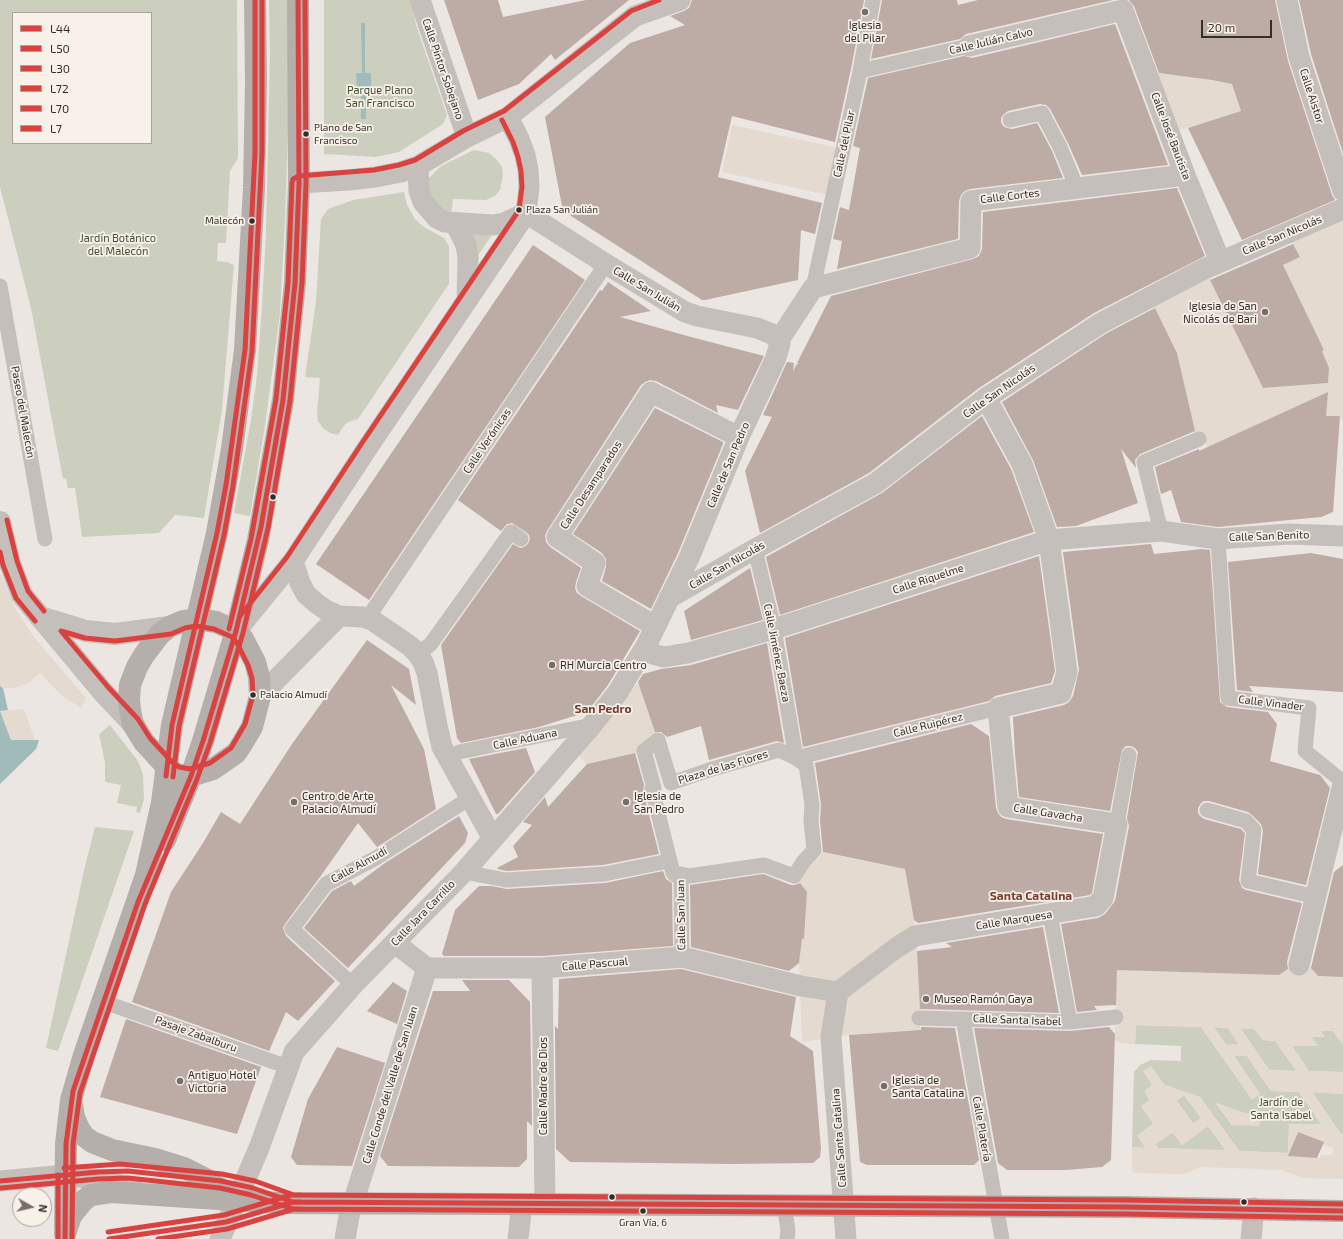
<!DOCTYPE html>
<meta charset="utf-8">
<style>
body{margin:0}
#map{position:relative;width:1343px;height:1239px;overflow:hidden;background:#ebe6e2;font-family:"Exo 2",sans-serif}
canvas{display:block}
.legend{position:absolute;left:12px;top:12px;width:140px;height:132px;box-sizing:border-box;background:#f8f1ea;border:1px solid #aaa39d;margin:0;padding:5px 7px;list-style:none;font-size:12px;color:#352d29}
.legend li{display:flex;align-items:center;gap:8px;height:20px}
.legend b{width:20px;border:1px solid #aaa39d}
.north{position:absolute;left:12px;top:1187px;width:40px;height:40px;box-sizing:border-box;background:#f8f1ea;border:1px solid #aaa39d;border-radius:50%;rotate:98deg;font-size:11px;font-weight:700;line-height:16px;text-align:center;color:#352d29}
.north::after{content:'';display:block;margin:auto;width:14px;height:18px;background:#756e6a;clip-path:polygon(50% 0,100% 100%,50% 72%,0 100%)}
.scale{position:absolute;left:1201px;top:20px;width:71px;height:18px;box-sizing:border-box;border:2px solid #352d29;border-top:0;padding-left:5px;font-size:12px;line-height:14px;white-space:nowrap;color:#352d29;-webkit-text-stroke:3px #f8f1ea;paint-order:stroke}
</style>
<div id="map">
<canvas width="1343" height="1239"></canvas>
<ul class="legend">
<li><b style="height:5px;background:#da4241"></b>L44</li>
<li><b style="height:5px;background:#da4241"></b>L50</li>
<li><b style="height:5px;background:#da4241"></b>L30</li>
<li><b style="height:5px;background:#da4241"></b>L72</li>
<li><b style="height:5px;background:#da4241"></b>L70</li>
<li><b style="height:5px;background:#da4240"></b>L7</li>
</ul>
<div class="north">N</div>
<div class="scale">20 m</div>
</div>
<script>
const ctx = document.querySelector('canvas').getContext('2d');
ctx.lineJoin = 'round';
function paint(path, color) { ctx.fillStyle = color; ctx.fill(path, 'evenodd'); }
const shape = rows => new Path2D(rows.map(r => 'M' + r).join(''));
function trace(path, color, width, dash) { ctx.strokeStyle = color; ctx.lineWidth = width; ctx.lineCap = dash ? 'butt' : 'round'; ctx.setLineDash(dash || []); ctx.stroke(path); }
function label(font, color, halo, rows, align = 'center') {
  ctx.font = font + ' "Exo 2",sans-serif'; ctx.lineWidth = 3.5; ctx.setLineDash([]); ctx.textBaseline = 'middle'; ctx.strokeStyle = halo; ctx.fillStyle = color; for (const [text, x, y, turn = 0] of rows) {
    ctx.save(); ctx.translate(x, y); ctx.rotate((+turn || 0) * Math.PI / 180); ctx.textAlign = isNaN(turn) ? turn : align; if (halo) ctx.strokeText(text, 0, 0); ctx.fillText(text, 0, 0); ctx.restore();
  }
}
paint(shape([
 [0,0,237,0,238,158,230,171,226,243,218,243,217,261,227,262,234,265,222,410,204,518,175,515,159,533,82,537,75,488,68,488,66,478,63,479,31,308,0,187],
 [13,13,151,13,151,143,13,143],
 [269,0,288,0,288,128,285,221,280,313,265,426,250,516,234,513,251,420,257,376,262,307,266,232,268,144,270,52],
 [324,0,410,0,416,25,447,115,443,124,399,152,376,157,324,154],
 [474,150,489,153,497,160,502,167,503,175,500,190,495,196,486,200,453,199,451,214,441,212,428,198,429,178,441,166],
 [404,192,407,205,415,219,424,227,444,238,449,246,449,284,358,419,346,423,338,435,330,433,323,428,318,421,317,413,320,378,305,377,316,301,321,219,328,209,353,200],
 [470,230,492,235,475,260],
 [110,725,138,761,141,769,143,775,144,799,140,813,136,812,137,807,117,803,121,785,105,782,105,763,99,734],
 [95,827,134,831,58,1051,46,1048,85,866],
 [1136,1025,1201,1027,1252,1099,1260,1094,1234,1056,1247,1056,1271,1091,1299,1092,1322,1125,1289,1124,1288,1153,1239,1151,1200,1097,1165,1085,1152,1085,1149,1100,1153,1124,1145,1148,1132,1147,1134,1072,1140,1065,1151,1060,1181,1061,1181,1046,1135,1044],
 [1216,1103,1244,1113,1232,1125],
 [1214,1027,1228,1028,1239,1044,1226,1045],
 [1241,1029,1254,1029,1263,1040,1275,1041,1296,1070,1294,1071,1269,1070],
 [1320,1031,1333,1031,1343,1045,1343,1072,1309,1071,1292,1046,1318,1046,1311,1037,1324,1037],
 [1312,1092,1343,1094,1343,1134,1341,1134],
 [1184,1095,1201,1118,1193,1124,1176,1101],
 [1208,1126,1226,1151,1158,1148,1155,1144,1173,1132,1182,1145]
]), '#cdcfbe');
paint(shape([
 [1147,73,1173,74,1212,80,1232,84,1242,115,1232,114,1170,133],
 [732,125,843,149,833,196,722,172],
 [1343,209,1343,421,1340,416,1209,447,1199,439,1194,430,1177,352,1149,297,1207,273,1263,388,1328,383,1329,368,1322,351,1324,350,1283,265,1300,257,1292,243,1289,232],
 [0,573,15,608,33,636,86,698,81,708,61,695,40,673,28,683,15,688,3,688,0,686],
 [639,684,658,740,644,751,587,764,572,748,618,692],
 [24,709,35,740,11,740,0,711],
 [814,850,853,859,905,869,914,920,917,951,920,1002,920,1030,849,1035,802,1042,799,963,802,939,804,939,807,892,794,876],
 [1290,962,1310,967,1318,976,1343,977,1343,1045,1333,1031,1321,1031,1325,1037,1311,1037,1318,1046,1292,1046,1309,1071,1343,1072,1343,1094,1312,1092,1341,1134,1343,1134,1343,1179,1302,1178,1282,1170,1204,1167,1198,1168,1187,1173,1182,1174,1135,1173,1132,1171,1132,1147,1145,1148,1137,1135,1153,1124,1141,1106,1149,1100,1144,1091,1152,1085,1143,1071,1151,1066,1165,1085,1200,1097,1239,1151,1288,1153,1289,1124,1322,1124,1299,1092,1271,1091,1247,1056,1234,1056,1260,1094,1252,1100,1201,1027,1136,1025,1135,1044,1121,1043,1115,1040,1117,970,1279,975,1288,970],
 [1214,1027,1228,1028,1238,1044,1226,1045],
 [1241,1029,1254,1029,1263,1040,1275,1041,1296,1070,1294,1071,1269,1070],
 [1185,1095,1201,1118,1193,1123,1177,1101],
 [1208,1126,1226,1150,1158,1148,1155,1145,1172,1132,1182,1145],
 [1297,1132,1324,1142,1323,1144,1334,1148,1332,1155,1321,1155,1320,1158,1289,1156],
 [1215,1103,1244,1113,1262,1114,1259,1126,1232,1125]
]), '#e4dad0');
paint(shape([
 [361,23,365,23,365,73,371,73,371,88,366,89,366,119,361,119,361,88,357,87,356,73,362,73],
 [0,686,3,688,8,710,0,711,11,740,39,740,36,749,0,784]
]), '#a0bbba');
paint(shape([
 [444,0,498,0,503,17,586,0,629,0,555,60,551,54,519,84,478,100],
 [692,0,864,0,851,69,835,142,732,116,718,177,822,203,815,234,801,230,798,280,705,300,702,300,571,216,562,206,545,117,630,43,685,25,670,16,684,11,689,8],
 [882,0,957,0,958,5,978,0,1113,0,966,34,960,39,871,59],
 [1129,0,1275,0,1288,61,1332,195,1335,200,1242,240,1188,128,1241,111,1232,84,1212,80,1159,73,1134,6],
 [1299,0,1343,0,1343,153,1311,54],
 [1115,24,1168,165,1082,175,1068,143,1050,109,1046,105,1040,104,1008,111,1004,114,1001,118,1001,122,1003,126,1007,128,1012,129,1037,123,1052,151,1063,178,970,189,965,191,961,195,959,201,958,239,837,269,842,241,833,239,840,207,849,210,860,148,853,146,868,78,964,56,972,58],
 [1177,188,1205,256,1094,313,979,388,869,473,760,533,745,471,772,417,763,415,787,362,794,363,793,371,797,364,799,364,797,363,831,296,973,259,979,256,982,249,983,212],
 [1293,244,1300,257,1283,265,1324,350,1322,351,1329,368,1328,383,1263,388,1210,280],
 [533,245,585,280,369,600,316,564],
 [608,282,651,311,620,317,691,337,764,356,738,410,716,405,718,413,656,381,650,380,645,382,641,385,547,531,545,536,546,542,550,547,581,568,576,582,575,588,577,593,581,596,640,631,608,685,587,712,539,727,461,743,457,738,441,645,513,544,520,548,524,547,528,544,530,539,529,535,526,532,512,523,507,524,501,531,458,500,600,290,602,291],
 [1155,308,1177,353,1195,431,1140,454,1135,460,1136,468,1121,449,1138,503,1076,526,1057,527,1033,460,1002,402,1107,333],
 [1328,392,1326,416,1340,416,1333,512,1321,517,1218,527,1181,522,1171,490,1161,494,1155,467,1199,449,1199,451],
 [655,408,723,442,723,444,678,553,651,609,602,581,606,567,606,559,602,553,573,534],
 [982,416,1011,469,1034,532,780,615,766,557,882,493],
 [1151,544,1154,554,1202,549,1210,550,1220,702,1227,707,1268,712,1277,724,1270,761,1320,775,1330,788,1306,885,1258,874,1263,831,1261,824,1252,815,1248,812,1209,801,1204,801,1201,803,1198,808,1198,813,1200,816,1204,819,1241,829,1245,833,1239,880,1242,888,1246,890,1302,903,1287,962,1288,969,1279,975,1117,970,1116,1005,1094,1006,1097,1010,1077,1012,1061,924,1098,918,1105,914,1115,901,1129,826,1127,818,1138,752,1135,748,1131,746,1126,746,1122,750,1110,811,1019,797,1015,754,1013,717,1064,705,1069,702,1073,696,1079,670,1063,552],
 [1311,553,1343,559,1343,692,1249,686,1253,692,1237,690,1228,562],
 [1039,556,1055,671,1051,683,995,696,989,701,803,747,785,638],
 [750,568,763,620,691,640,684,611],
 [367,640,409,669,416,705,391,685,424,749,436,809,377,847,358,823,320,877,285,924,283,928,286,936,335,981,298,1021,286,1012,269,1051,132,1002,171,892,203,843,221,812,240,824,292,744],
 [767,643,784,743,777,741,709,760,701,726,667,737,661,732,655,732,638,682,643,674,661,669,691,665],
 [971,724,989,736,996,808,998,813,1001,817,1006,819,1103,834,1092,893,1090,895,918,923,914,920,905,869,823,852,820,821,821,804,815,763],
 [526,748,535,772,498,814,496,814,469,759],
 [635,753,644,785,643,791,659,854,603,865,507,871,498,869,497,868,518,857,513,846,532,825,523,822,545,797,548,807,587,764],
 [459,816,468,833,465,843,348,968,304,928,332,891,351,881,354,886,385,863],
 [1343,865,1343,977,1318,976,1311,968,1334,872],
 [663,871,666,879,672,883,673,946,542,956,444,956,442,954,455,910,479,886,491,886,507,889,605,883],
 [763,874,791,885,795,885,800,883,807,892,804,939,802,939,799,963,789,971,691,947,690,885],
 [1043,927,1059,1013,920,1009,917,951,952,947,946,943],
 [681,969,796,997,790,1036,813,1051,821,1149,820,1157,813,1163,732,1164,570,1162,556,1149,555,1026,558,1029,559,979],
 [462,980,509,980,530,1002,532,1126,527,1121,527,1159,519,1167,388,1166,380,1156,433,991,470,991],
 [393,982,407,991,397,1024,367,1011],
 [126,1019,261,1067,237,1134,100,1097],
 [921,1027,955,1028,979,1160,974,1165,867,1165,860,1162,849,1035,921,1030],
 [1109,1027,1115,1034,1111,1160,1102,1167,1066,1170,1007,1170,998,1163,974,1028,1070,1031],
 [337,1047,385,1063,352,1166,297,1165,291,1157,308,1099],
 [1298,1132,1324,1142,1317,1158,1288,1156]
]), '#bdaba6');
trace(shape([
 [860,71,969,46],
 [1010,120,1042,113,1060,147,1077,188],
 [0,286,45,539],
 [813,288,860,71,873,0],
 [1161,531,1144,462,1199,439],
 [1218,539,1228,698,1309,708,1305,751,1343,782],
 [755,549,774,629,796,758,998,708],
 [367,619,606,264],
 [417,653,430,645,511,532,521,539],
 [658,740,671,783,712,769,779,750,796,758,806,765,812,805,811,821,814,850,804,861,794,876,764,865,689,876,681,874,675,875,673,873,652,789,654,788,644,751,658,740],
 [459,752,592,725],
 [1207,810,1246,821,1254,830,1248,881,1316,897],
 [1117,824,1129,755],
 [464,872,506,880,604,874,669,861],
 [681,874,682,957],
 [1050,914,1070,1022],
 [353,985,292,929,326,884,376,858,470,798],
 [104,1002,288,1067],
 [919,1018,1070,1022,1116,1017],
 [963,1019,1002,1239],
 [784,1205,788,1230,787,1239]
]), '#c4bfbb', 15);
trace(shape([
 [420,0,467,137],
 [1287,0,1299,57,1343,191],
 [969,46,1123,10,1185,175,1220,261],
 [418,166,419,191,423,202,437,218,445,222,493,225,504,223,526,213],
 [299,183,349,180,375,177,401,172,418,166,467,137,508,117,635,16,680,0],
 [526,213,606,264,685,312,697,316,757,328,772,334,779,340],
 [455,223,466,245,468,258,467,301],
 [293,561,300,583,306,594,316,603,326,610,339,616,363,617,372,620,410,646,417,653,423,662,427,673,437,725,442,747,493,839],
 [669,598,755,549,876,483,986,398,1101,323,1204,269,1343,209],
 [655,626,587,586,595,563,557,537,651,392,739,437],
 [236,631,293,561,368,447,526,213,529,187,528,170,525,155,519,139,508,117],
 [646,646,653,654,664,657,688,653,774,629,1049,540,1161,531,1218,539,1289,534,1343,536],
 [260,696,339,616],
 [395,943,427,968,542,968,682,957,801,986,838,992],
 [1299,965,1343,784],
 [542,968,545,1204],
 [0,1181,65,1175,108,1181,135,1190],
 [220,1239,259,1148,294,1052,353,985,464,872,592,725,618,692,646,646,689,558,739,437,775,360,780,344,779,340,813,288,970,248,971,201,1185,175],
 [345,1239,349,1216,427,968],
 [518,1239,522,1204],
 [846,1239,831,1037,838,992,896,948,915,936,1096,906,1103,898,1104,893,1117,824,1008,807,998,708,1061,693,1067,672,1049,540,1022,464,986,398],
 [1251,1239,1254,1208]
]), '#c4bfbb', 21);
trace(shape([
 [0,522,10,563,22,595,103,692,133,724],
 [40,617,86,631,115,634,169,627]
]), '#c4bfbb', 22);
trace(shape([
 [196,619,216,622,225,626,236,631,243,639,255,662,259,677,260,696,252,727,242,744,236,753,213,769,191,776,186,776,176,774,167,767,144,742,133,724,130,710,129,699,130,685,137,667,144,655,160,634,169,627,183,621,196,619],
 [165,840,191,776,203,741,236,631,258,540,283,400,295,283,299,183,298,0],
 [72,1105,74,1117,79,1129,84,1136,92,1142,112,1150,155,1159,184,1168,206,1179,235,1200],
 [65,1228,66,1144,71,1100,84,1055,146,875,162,803,172,725,217,533,232,449,245,350,254,188,256,82,255,0],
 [65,1234,71,1216,83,1201,91,1195,111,1192,279,1203,1125,1207,1343,1211]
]), '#b5afac', 22);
trace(shape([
 [0,1181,98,1172,128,1171,221,1181,253,1188,293,1202,1125,1207,1343,1211],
 [109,1239,226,1222,293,1202,301,1202]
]), '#da4241', 5);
trace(shape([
 [1,1188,98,1179,128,1178,220,1188,251,1195,293,1209,1125,1214,1343,1218],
 [158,1239,227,1229,294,1209,301,1209]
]), '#da4241', 5);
trace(shape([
 [64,1168,120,1164,222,1174,255,1181,294,1195,1125,1200,1343,1204],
 [58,1175,58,1239],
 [108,1232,224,1215,291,1195,301,1195]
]), '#da4241', 5);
trace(shape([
 [166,776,172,725,217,533,226,485,245,350,255,153,255,0],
 [65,1239,66,1144,73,1091,138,902,191,776,203,741,236,631,261,527,283,400,295,283,299,183,298,0]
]), '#da4241', 5);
trace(shape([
 [173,777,179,726,224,535,233,486,252,351,262,153,262,0],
 [72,1239,73,1144,80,1093,145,904,197,779,210,743,243,633,268,528,290,401,302,283,306,183,305,0]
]), '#da4241', 5);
trace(shape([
 [7,520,17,561,28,591,44,611],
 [0,552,3,565,16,598,35,621],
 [240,616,287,557,362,443,519,210,522,187,521,171,518,157,513,142,502,120],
 [196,626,214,629,232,637,237,643,248,665,252,678,253,695,245,724,231,748,210,763,190,769,179,767,172,762,150,738,138,719,108,687,61,631,85,638,115,641,171,634,185,628,196,626],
 [229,629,251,539,276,399,288,283,292,183,293,179,299,176,374,170,399,165,415,160,463,131,504,111,631,11,659,0]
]), '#da4240', 5);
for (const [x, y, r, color] of [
 [865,12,4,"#756e6a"],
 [306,134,3.5,"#352d29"],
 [519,210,3.5,"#352d29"],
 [252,221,3.5,"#352d29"],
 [1265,312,4,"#756e6a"],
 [273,497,3.5,"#352d29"],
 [552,665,4,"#756e6a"],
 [253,695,3.5,"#352d29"],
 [294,802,4,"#756e6a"],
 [626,802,4,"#756e6a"],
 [926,999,4,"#756e6a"],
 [180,1081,4,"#756e6a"],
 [884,1086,4,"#756e6a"],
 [612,1197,3.5,"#352d29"],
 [1244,1202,3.5,"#352d29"],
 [643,1211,3.5,"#352d29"]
]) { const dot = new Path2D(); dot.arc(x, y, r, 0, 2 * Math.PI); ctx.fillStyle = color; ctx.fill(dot); trace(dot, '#f8f1ea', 1.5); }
label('10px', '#352d29', '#f8f1ea', [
 ["Plano de San",314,128],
 ["Francisco",314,141],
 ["Plaza San Julián",526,210],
 ["Malecón",244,221,"right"],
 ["Palacio Almudí",260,695],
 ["Gran Vía, 6",643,1223,"center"]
], 'left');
label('11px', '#352d29', '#f8f1ea', [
 ["Iglesia",865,25,"center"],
 ["del Pilar",865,38,"center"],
 ["Iglesia de San",1257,306,"right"],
 ["Nicolás de Bari",1257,319,"right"],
 ["RH Murcia Centro",560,665],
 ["Centro de Arte",302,796],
 ["Palacio Almudí",302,809],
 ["Iglesia de",634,796],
 ["San Pedro",634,809],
 ["Museo Ramón Gaya",934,999],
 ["Antiguo Hotel",188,1075],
 ["Victoria",188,1088],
 ["Iglesia de",892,1080],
 ["Santa Catalina",892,1093]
], 'left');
label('11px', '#352d29', '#f8f1ea', [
 ["Calle Julián Calvo",991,41,-13],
 ["Calle Pintor Sobejano",443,69,71],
 ["Calle Aistor",1312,96,72],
 ["Calle José Bautista",1171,136,69],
 ["Calle del Pilar",844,144,-78],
 ["Calle Cortes",1010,196,-7],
 ["Calle San Nicolás",1282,235,-23],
 ["Calle San Julián",647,289,31],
 ["Calle San Nicolás",999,391,-35],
 ["Paseo del Malecón",23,412,80],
 ["Calle Verónicas",487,441,-56],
 ["Calle de San Pedro",728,465,-67],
 ["Calle Desamparados",591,485,-57],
 ["Calle San Benito",1269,536,-2],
 ["Calle San Nicolás",727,565,-30],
 ["Calle Riquelme",928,579,-18],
 ["Calle Jiménez Baeza",777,653,79],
 ["Calle Vinader",1271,703,7],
 ["Calle Ruipérez",928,725,-14],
 ["Calle Aduana",525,739,-12],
 ["Plaza de las Flores",723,767,-17],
 ["Calle Gavacha",1048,813,9],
 ["Calle Almudí",359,865,-29],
 ["Calle Jara Carrillo",423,913,-46],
 ["Calle San Juan",681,915,-91],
 ["Calle Marquesa",1014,920,-9],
 ["Calle Pascual",595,964,-5],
 ["Calle Santa Isabel",1017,1020,2],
 ["Pasaje Zabalburu",196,1034,20],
 ["Calle Conde del Valle de San Juan",390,1085,-73],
 ["Calle Madre de Dios",543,1086,-90],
 ["Calle Platería",982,1129,80],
 ["Calle Santa Catalina",839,1138,-94]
]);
label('11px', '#465030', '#f8f1ea', [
 ["Parque Plano",380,90],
 ["San Francisco",380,103],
 ["Jardín Botánico",118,238],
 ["del Malecón",118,251],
 ["Jardín de",1281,1102],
 ["Santa Isabel",1281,1115]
]);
label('bold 12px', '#7a3c2c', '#f8f1ea', [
 ["San Pedro",603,709],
 ["Santa Catalina",1031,896]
]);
</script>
